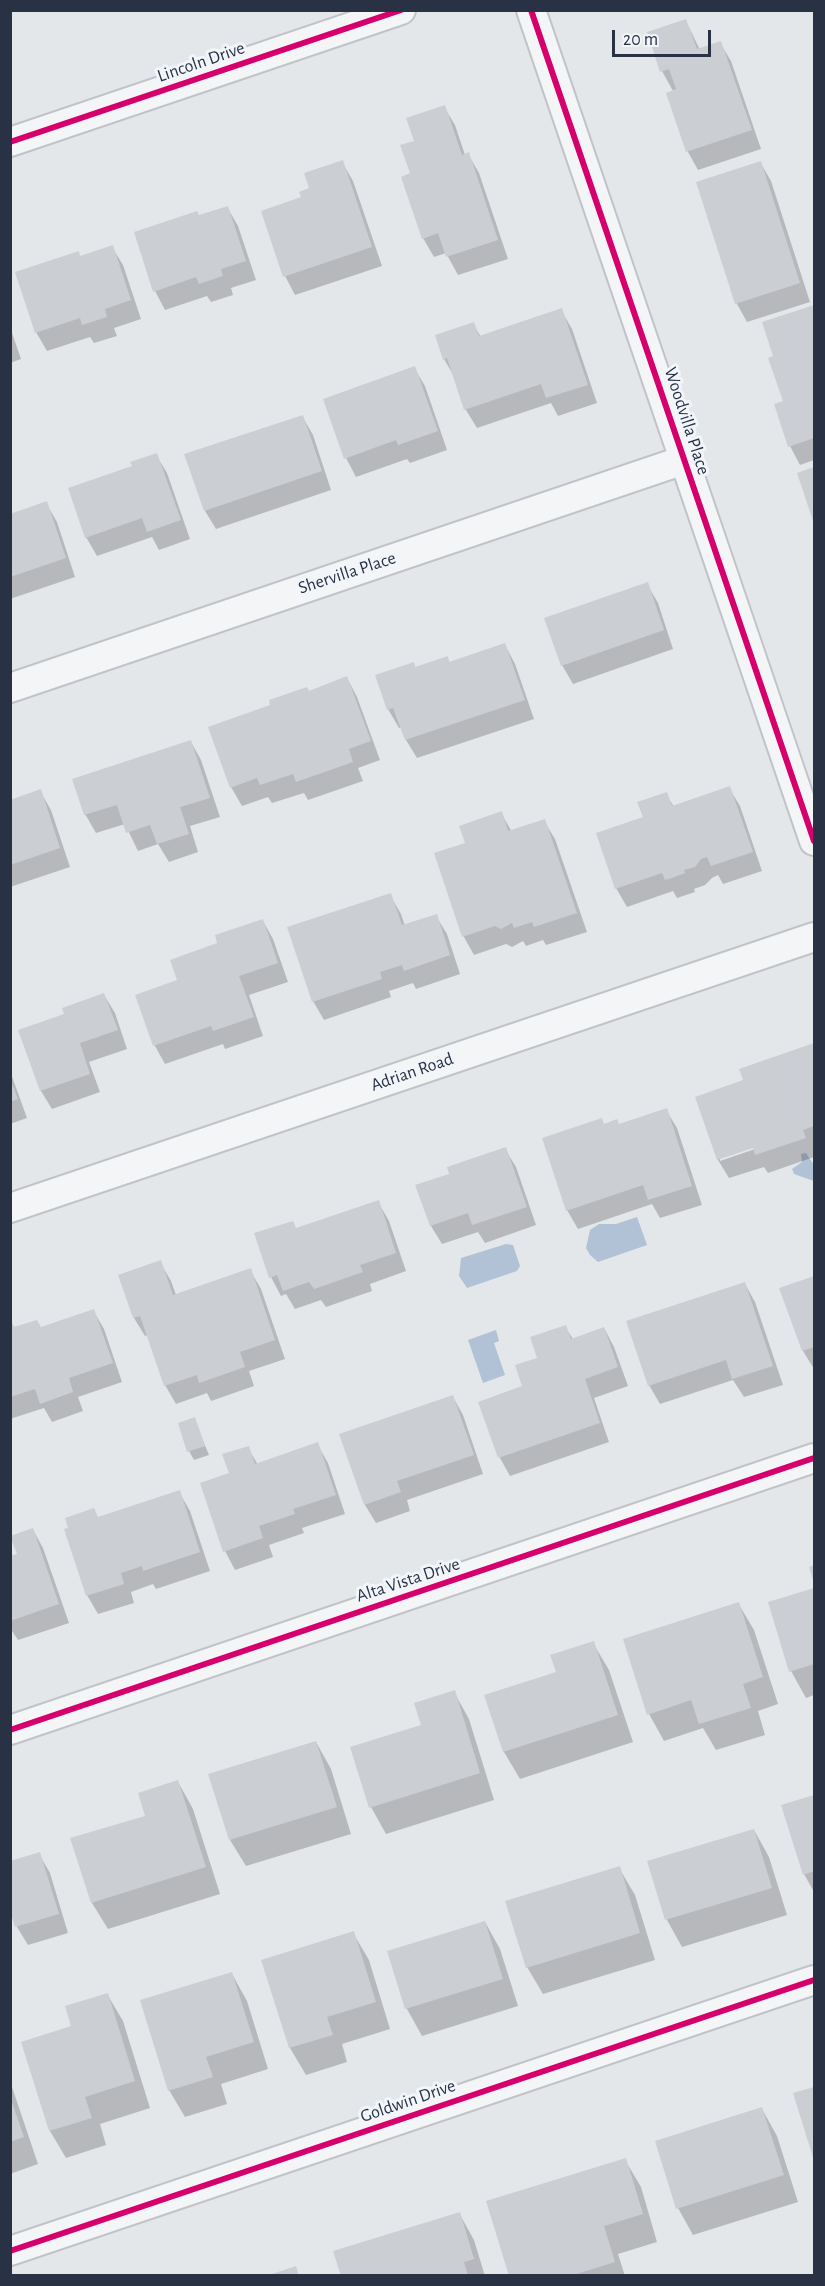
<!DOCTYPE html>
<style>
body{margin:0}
#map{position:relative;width:825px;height:2286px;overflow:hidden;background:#e4e7ea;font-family:"Alegreya Sans",sans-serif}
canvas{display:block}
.frame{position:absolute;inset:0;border:12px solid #293245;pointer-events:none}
.scale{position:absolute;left:612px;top:30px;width:99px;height:27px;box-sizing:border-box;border:3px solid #293245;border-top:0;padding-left:8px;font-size:18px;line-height:21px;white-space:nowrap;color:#293245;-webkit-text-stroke:4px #f2f5f9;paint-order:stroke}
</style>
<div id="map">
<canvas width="825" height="2286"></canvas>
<div class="frame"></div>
<div class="scale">20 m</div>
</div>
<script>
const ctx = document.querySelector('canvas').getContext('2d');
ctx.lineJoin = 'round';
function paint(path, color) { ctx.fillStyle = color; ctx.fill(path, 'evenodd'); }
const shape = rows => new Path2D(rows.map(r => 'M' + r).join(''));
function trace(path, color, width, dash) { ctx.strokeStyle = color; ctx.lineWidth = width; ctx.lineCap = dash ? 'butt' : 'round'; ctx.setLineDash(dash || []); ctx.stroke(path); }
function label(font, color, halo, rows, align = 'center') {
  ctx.font = font + ' "Alegreya Sans",sans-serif'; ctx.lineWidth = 6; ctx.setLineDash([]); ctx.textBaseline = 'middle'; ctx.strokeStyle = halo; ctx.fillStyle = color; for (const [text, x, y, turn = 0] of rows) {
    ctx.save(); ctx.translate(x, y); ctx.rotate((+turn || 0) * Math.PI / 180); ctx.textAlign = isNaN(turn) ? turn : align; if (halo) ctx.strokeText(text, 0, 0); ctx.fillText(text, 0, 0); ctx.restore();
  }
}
paint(shape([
 [806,1153,814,1165,814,1181,794,1174,792,1169,802,1162,801,1154],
 [637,1217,647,1245,598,1262,590,1255,586,1248,590,1230,599,1224,616,1224],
 [506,1244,513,1245,520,1266,517,1271,467,1288,459,1276,461,1258],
 [496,1330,499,1341,494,1343,505,1375,483,1383,468,1340]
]), '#b1c1d6');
paint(shape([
 [686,21,700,50,720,43,731,61,761,149,698,170,688,152,668,93,673,91,662,71],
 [444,107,455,125,465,155,468,154,479,173,508,259,458,275,446,253,434,257,423,238,411,174,416,142],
 [342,162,353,181,382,266,295,295,285,276,303,198],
 [760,162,771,181,810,302,747,322,737,304,698,183],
 [227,207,238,226,256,280,231,288,233,295,211,302,207,296,165,310,155,291,199,217],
 [112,247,123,265,141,319,114,328,117,336,94,343,90,337,47,351,36,332,81,257],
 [814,306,814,460,800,465,790,446,785,402,775,357,764,323],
 [561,310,572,329,597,403,558,416,551,403,477,428,466,410,455,378,444,359,473,324,481,337],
 [10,327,21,359,10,363],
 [414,368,425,386,447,450,410,463,407,459,356,477,346,458],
 [302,416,313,435,331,490,216,529,205,511],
 [156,455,167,473,190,539,159,550,152,537,97,556,86,537,134,467],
 [814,469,814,521,799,474],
 [46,503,57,522,75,577,10,599,10,515],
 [647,584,658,603,673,649,573,684,562,665],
 [505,645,515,664,534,719,417,758,406,740,401,727,399,728,388,709,413,664,416,668,447,658,450,663],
 [347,678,357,697,380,760,358,768,363,781,308,800,304,793,272,803,268,797,242,806,231,787,309,692],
 [191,742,201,760,220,817,190,826,198,852,169,862,158,844,138,851,125,824,96,833,85,814],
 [729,788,740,806,762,871,723,884,718,875,712,878,705,885,694,889,695,892,677,898,673,891,627,907,616,888,645,818,666,794,674,807],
 [40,791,51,810,70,867,10,887,10,801],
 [501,813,512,832,544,821,555,839,587,932,546,945,543,940,526,946,523,941,512,947,506,944,474,955,464,937,436,854,467,844],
 [390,895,401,914,405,926,436,916,447,934,460,974,416,989,413,983,389,991,391,997,324,1020,313,1001],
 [263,921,273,939,288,982,249,995,263,1036,225,1049,223,1044,165,1064,155,1046,137,996,179,981,219,944],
 [104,995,115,1013,127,1049,89,1062,100,1092,52,1109,41,1091,20,1031,66,1015],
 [814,1045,813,1149,814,1157,768,1173,764,1167,729,1178,718,1160,697,1098,745,1081,741,1070],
 [760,1144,761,1147,720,1161,720,1158],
 [10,1071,27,1118,10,1124],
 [666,1110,677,1128,702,1205,660,1218,652,1204,578,1229,567,1210,604,1125,619,1125],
 [505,1149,516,1167,536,1225,485,1243,478,1232,442,1244,431,1226,417,1186,451,1175],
 [378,1202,389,1221,406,1271,370,1284,372,1291,326,1307,321,1300,295,1309,286,1294,281,1296,271,1277,296,1229],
 [160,1262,171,1281,176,1295,250,1270,261,1289,285,1359,249,1371,254,1386,211,1401,207,1393,176,1404,165,1385,148,1335,145,1336,134,1318],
 [814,1277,814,1369,803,1351,781,1289],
 [745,1284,755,1302,783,1385,744,1397,733,1380,660,1404,649,1385],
 [93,1310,104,1329,122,1382,78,1397,83,1411,52,1422,44,1408,10,1419,10,1321,15,1329,41,1328],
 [565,1327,573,1339,604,1328,614,1347,628,1386,594,1398,609,1442,510,1476,500,1458,480,1402,524,1387,539,1359],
 [453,1397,463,1415,483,1474,407,1500,410,1511,376,1523,365,1505,341,1435],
 [194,1419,209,1455,194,1460,189,1451],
 [317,1444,328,1463,345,1514,302,1528,304,1533,269,1545,273,1557,235,1570,225,1551,231,1474,248,1448,258,1465],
 [179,1492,190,1511,210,1571,156,1589,153,1584,131,1592,134,1603,98,1614,87,1595,99,1519],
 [33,1530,43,1548,69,1623,18,1640,10,1628,10,1558,19,1555],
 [814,1589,814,1695,806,1698,791,1671,770,1603],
 [738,1603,754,1630,778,1704,758,1711,765,1735,716,1750,703,1728,664,1741,649,1714],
 [593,1643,609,1670,633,1742,520,1779,504,1752,486,1696,558,1673],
 [454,1692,469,1719,494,1800,386,1834,371,1807,423,1726],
 [316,1742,331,1769,351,1834,246,1866,230,1840],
 [178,1782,193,1809,220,1894,108,1929,92,1903],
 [814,1797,814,1892,804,1874,783,1806],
 [754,1830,769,1857,787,1915,682,1947,667,1920,649,1862],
 [39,1854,50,1873,68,1933,28,1945,17,1927,10,1906],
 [619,1868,635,1895,655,1960,543,1994,527,1967],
 [485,1922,500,1949,518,2006,422,2036,407,2009,389,1952],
 [353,1933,369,1960,390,2029,342,2044,347,2062,306,2075,290,2048,263,1961],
 [232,1974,247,2001,268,2069,221,2084,227,2104,185,2117,169,2090],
 [107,1994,123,2021,150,2108,100,2124,106,2145,66,2158,50,2131,22,2043,73,2027],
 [10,2081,38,2164,10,2174],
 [814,2088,814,2157,795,2094],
 [762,2109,777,2136,798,2202,693,2235,678,2208],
 [625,2160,641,2187,657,2242,618,2254,625,2276,510,2276],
 [459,2213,474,2240,485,2276,342,2276]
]), '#0003');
paint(shape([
 [686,19,697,49,721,41,752,130,686,152,666,93,676,89,669,69,660,72,647,32],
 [445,105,462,155,469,152,498,240,446,257,438,233,422,239,401,177,410,173,400,145,414,141,406,118],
 [343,160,372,247,283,277,261,211,301,197,299,192,309,188,304,173],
 [761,161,800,283,735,304,696,182],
 [228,206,246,261,221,269,223,276,199,284,196,277,153,292,134,232,197,211,199,215],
 [113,245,131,300,105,309,107,317,82,325,80,318,35,333,15,272,79,251,80,256],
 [814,305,814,438,788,447,774,404,783,401,768,358,773,356,762,322],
 [562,308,588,385,546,398,541,384,464,410,447,358,443,360,435,335,474,322,479,336],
 [415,366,438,431,398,445,396,440,344,459,323,399],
 [303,415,322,471,204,511,184,454],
 [157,453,181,520,147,532,142,518,85,538,68,488,132,466,130,462],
 [814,467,814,524,797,473],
 [47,501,66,558,10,577,10,514],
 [648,582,664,630,561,666,544,618],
 [505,643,525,700,405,740,393,708,387,710,375,675,414,662,415,667,448,656,449,662],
 [347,676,371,741,349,749,353,762,296,782,293,774,260,785,257,778,230,788,208,727,270,705,269,700,307,687,309,691],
 [191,740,210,798,180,807,189,834,157,844,150,825,126,833,117,805,84,815,72,779],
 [730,786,753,852,711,866,707,857,701,859,695,867,684,870,685,873,672,878,665,880,662,873,615,889,596,833,643,817,637,802,667,792,672,806],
 [41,789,60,848,10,865,10,800],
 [502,811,508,831,545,819,577,913,534,927,532,922,514,928,512,923,501,929,495,926,462,937,434,853,465,843,459,826],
 [391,893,402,925,437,914,450,955,404,971,402,965,380,972,382,979,312,1002,287,927],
 [263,919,278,963,239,976,254,1017,213,1031,211,1026,153,1046,135,995,177,980,170,960,217,943,215,935],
 [104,993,118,1030,80,1043,90,1074,40,1091,18,1030,64,1014,62,1008],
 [814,1043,814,1126,803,1130,806,1138,755,1155,753,1148,717,1160,695,1097,743,1080,739,1069],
 [10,1079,18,1099,10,1102],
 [667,1108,692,1186,648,1200,643,1185,566,1211,542,1138,602,1118,604,1124,617,1119,619,1124],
 [506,1147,527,1207,472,1225,468,1213,430,1226,415,1185,449,1174,447,1167],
 [379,1200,396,1253,360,1265,363,1272,314,1289,309,1282,283,1291,277,1275,269,1278,254,1233,293,1221,296,1228],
 [161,1260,173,1295,251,1268,275,1340,240,1352,245,1367,199,1383,197,1375,164,1386,140,1316,133,1318,118,1275],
 [814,1276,814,1347,802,1351,779,1288],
 [745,1282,773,1366,732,1379,726,1360,648,1386,626,1321],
 [94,1309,113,1363,69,1378,73,1392,40,1404,35,1389,10,1397,10,1319,14,1327,37,1320,41,1327],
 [566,1325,571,1339,604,1327,618,1367,585,1379,600,1423,498,1458,478,1402,522,1386,515,1365,537,1358,530,1337],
 [453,1395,474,1455,397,1481,401,1492,364,1505,339,1434],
 [195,1417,205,1446,187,1452,178,1423],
 [318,1442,336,1495,293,1509,295,1514,259,1526,263,1538,223,1552,200,1483,229,1473,222,1454,249,1446,255,1464],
 [180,1490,200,1552,143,1571,142,1566,121,1573,124,1584,86,1596,64,1529,68,1528,65,1518,94,1508,98,1517],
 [33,1528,59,1604,10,1621,10,1556,17,1554,10,1536],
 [814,1565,814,1583,809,1567],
 [814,1588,814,1664,789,1672,768,1602],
 [739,1602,763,1677,743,1684,751,1708,699,1724,691,1700,647,1715,623,1639],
 [594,1641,618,1715,503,1752,484,1695,556,1672,550,1655],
 [455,1690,480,1773,369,1808,350,1747,421,1725,414,1703],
 [316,1741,337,1807,229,1840,208,1774],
 [178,1780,206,1867,91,1903,70,1838,145,1816,138,1793],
 [814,1795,814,1871,803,1875,781,1805],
 [754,1829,772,1888,665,1920,647,1861],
 [40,1852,59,1914,15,1927,10,1911,10,1861],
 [620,1866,640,1933,526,1968,505,1901],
 [485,1921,503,1979,405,2009,387,1951],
 [354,1931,376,2002,327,2017,333,2035,289,2048,261,1960],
 [232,1972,254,2042,206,2057,213,2077,168,2091,140,2000],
 [108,1993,135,2081,85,2097,92,2118,49,2131,21,2042,71,2026,65,2006],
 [814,2087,814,2161,793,2093],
 [10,2097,24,2137,10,2142],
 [762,2107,784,2175,676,2209,655,2141],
 [626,2158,643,2214,604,2226,615,2262,570,2276,509,2276,486,2201],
 [460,2212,474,2259,464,2262,468,2276,341,2276,333,2251],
 [296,2266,299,2276,269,2276,269,2275]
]), '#cbced2');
const minor = shape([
 [531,10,814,841],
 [10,142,401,10],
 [10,688,684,460],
 [10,1208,814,937],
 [10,1730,814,1458],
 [10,2251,814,1980]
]);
trace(minor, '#c1c3c8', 32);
trace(minor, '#f4f5f6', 28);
trace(shape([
 [531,10,814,841],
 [10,142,401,10],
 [10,1730,814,1458],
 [10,2251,814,1980]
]), '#d6006c', 6);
label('18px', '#293245', '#f2f5f9', [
 ["Lincoln Drive",201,62,-19],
 ["Woodvilla Place",687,421,72],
 ["Shervilla Place",347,573,-18],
 ["Adrian Road",412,1072,-19],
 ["Alta Vista Drive",408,1580,-18],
 ["Goldwin Drive",408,2101,-19]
]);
</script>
